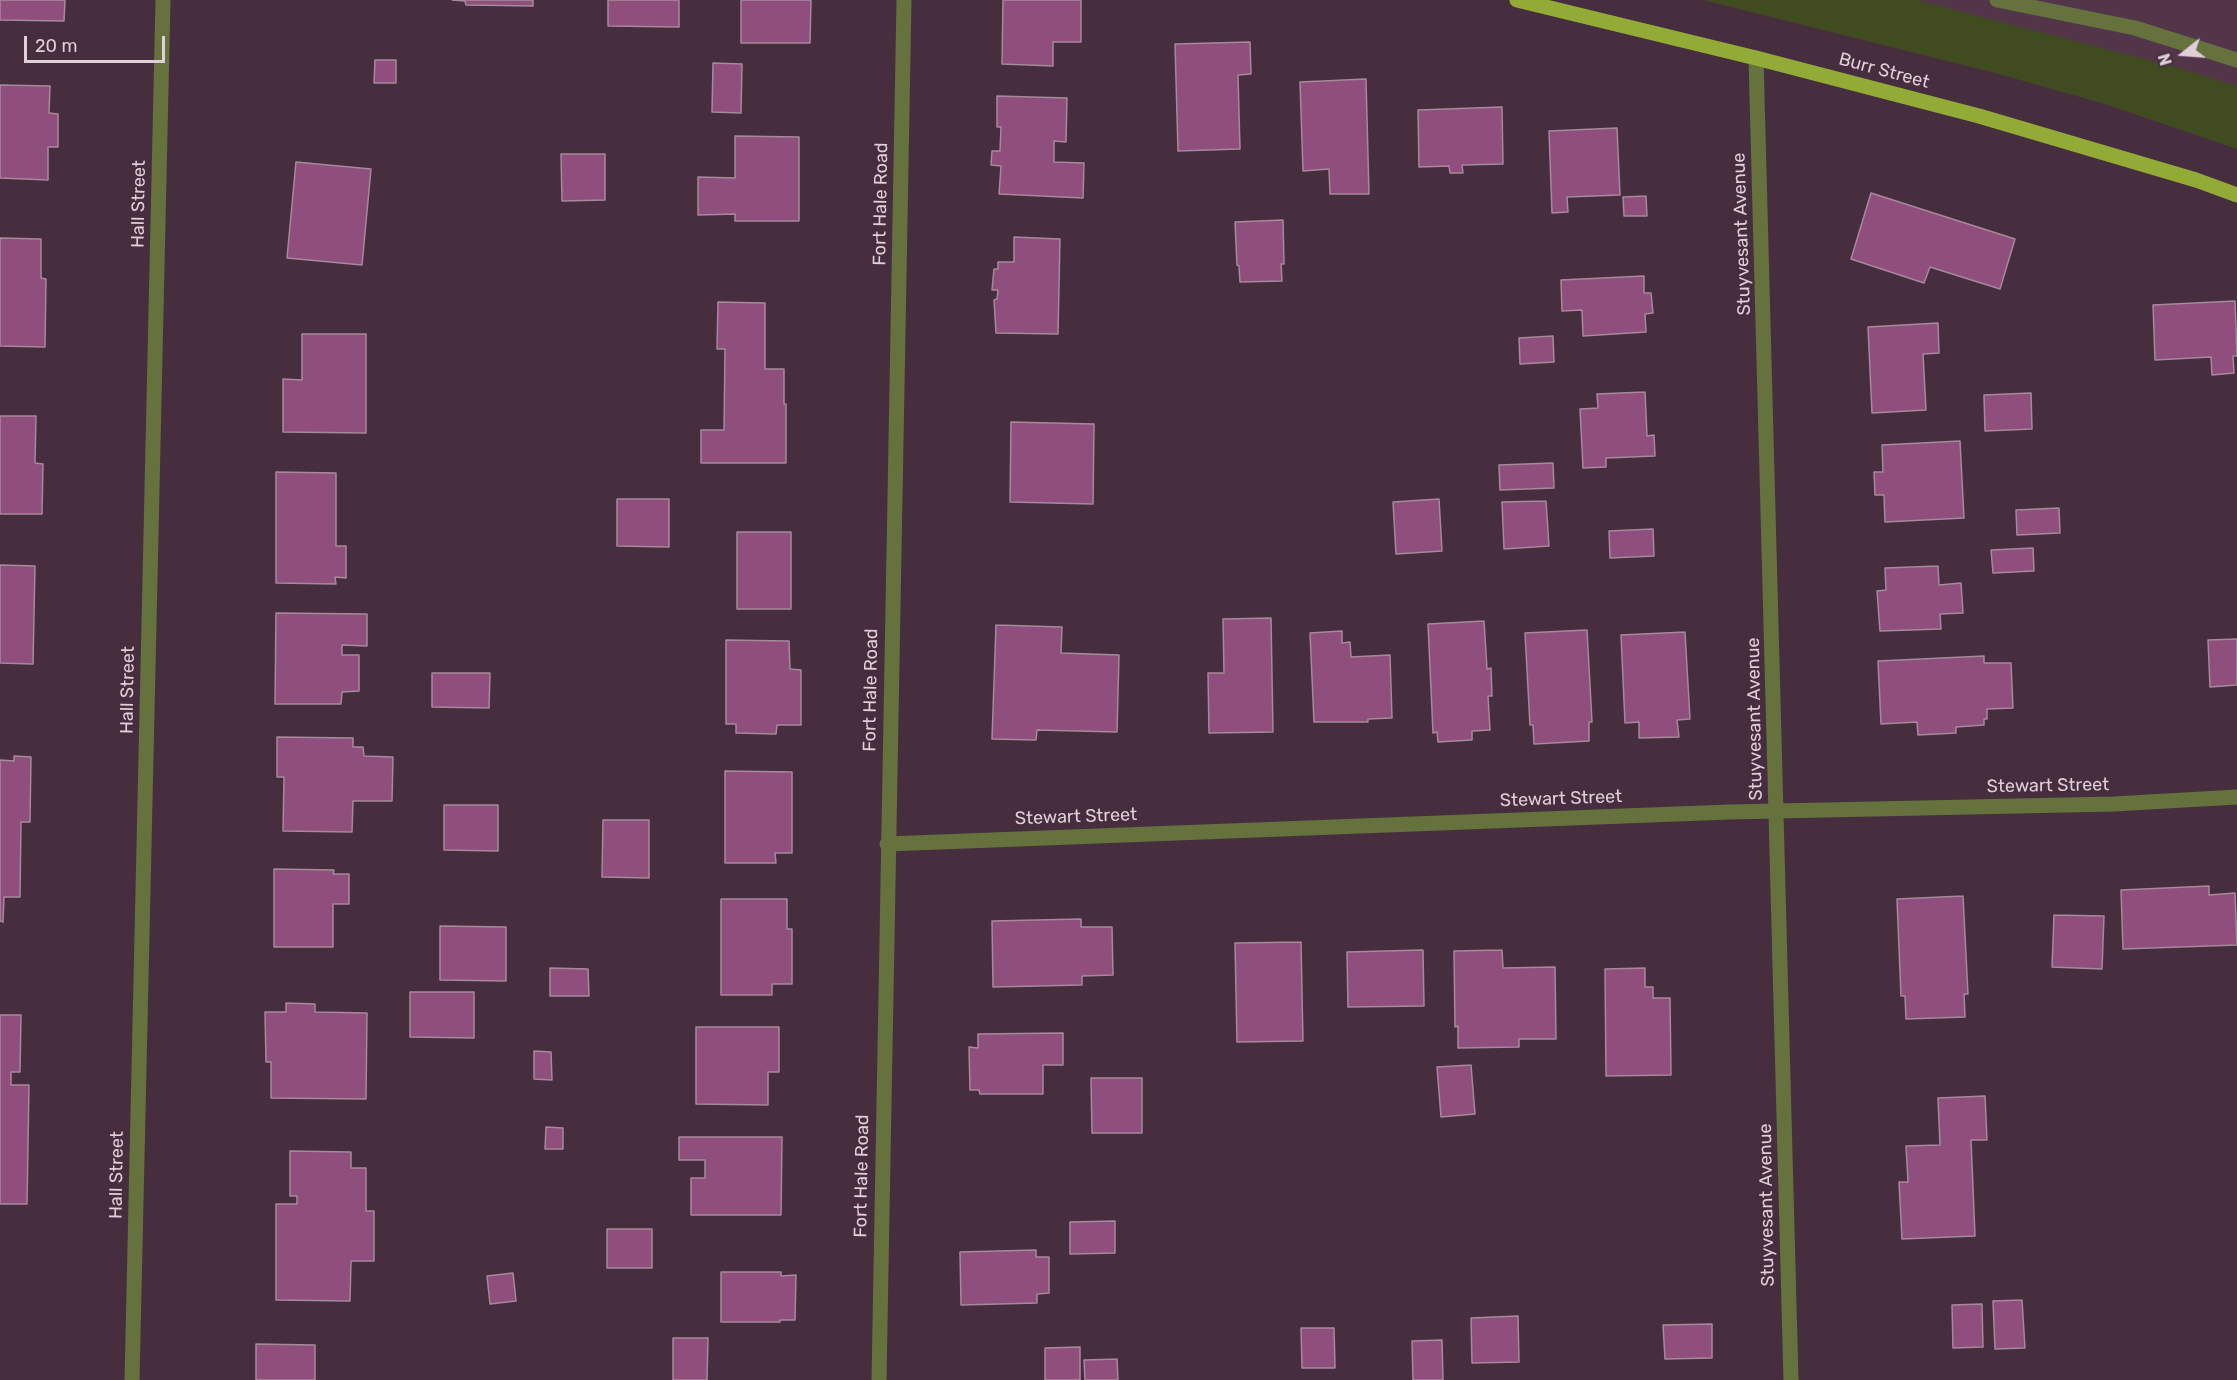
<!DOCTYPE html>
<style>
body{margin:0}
#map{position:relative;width:2237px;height:1380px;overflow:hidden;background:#462e3f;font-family:Rubik,sans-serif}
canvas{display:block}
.north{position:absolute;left:2153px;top:24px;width:60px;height:60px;-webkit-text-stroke:4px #462e3f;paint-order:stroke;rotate:253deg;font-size:16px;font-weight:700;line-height:24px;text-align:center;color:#dfcfd9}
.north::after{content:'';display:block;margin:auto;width:21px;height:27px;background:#dfcfd9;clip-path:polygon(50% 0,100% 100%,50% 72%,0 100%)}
.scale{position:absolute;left:24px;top:36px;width:141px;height:27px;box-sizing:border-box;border:3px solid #dfcfd9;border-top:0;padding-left:8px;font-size:18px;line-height:21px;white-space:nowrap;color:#dfcfd9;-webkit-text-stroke:4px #462e3f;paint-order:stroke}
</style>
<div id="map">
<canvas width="2237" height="1380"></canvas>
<div class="north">N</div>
<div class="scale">20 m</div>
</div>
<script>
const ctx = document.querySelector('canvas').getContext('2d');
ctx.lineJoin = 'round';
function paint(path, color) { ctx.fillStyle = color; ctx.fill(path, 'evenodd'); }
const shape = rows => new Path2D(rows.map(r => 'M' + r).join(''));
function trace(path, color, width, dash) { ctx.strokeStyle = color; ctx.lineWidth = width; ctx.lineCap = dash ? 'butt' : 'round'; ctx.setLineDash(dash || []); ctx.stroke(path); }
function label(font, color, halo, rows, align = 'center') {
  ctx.font = font + ' Rubik,sans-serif'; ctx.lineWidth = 4.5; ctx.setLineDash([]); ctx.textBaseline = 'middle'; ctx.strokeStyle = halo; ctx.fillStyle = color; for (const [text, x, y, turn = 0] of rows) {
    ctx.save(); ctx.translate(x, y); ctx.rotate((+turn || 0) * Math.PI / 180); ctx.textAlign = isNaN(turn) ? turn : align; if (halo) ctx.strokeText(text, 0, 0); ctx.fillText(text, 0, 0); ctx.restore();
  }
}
paint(shape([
 [1703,0,2237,0,2237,149,2105,104,1999,74]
]), '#53354a');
paint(shape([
 [1703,0,1916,0,2179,68,2237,86,2237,149,2105,104,1999,74]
]), '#414b20');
const building = shape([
 [0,0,65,0,64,21,0,20,0,0],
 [452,0,533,0,533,6,466,5,465,1,452,0],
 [608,0,679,0,679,27,608,26,608,0],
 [741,0,811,0,810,43,741,43,741,0],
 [1003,0,1081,0,1081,42,1053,42,1053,66,1002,64,1003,0],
 [1250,42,1251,74,1238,75,1240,149,1178,151,1175,44,1250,42],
 [375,60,396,60,396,83,374,83,375,60],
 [713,63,742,64,741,113,712,112,713,63],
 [1366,79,1369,194,1330,194,1329,169,1303,171,1300,82,1366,79],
 [0,85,50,86,49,113,58,114,58,147,48,147,48,180,0,178,0,85],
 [997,96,1067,98,1066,142,1054,141,1054,162,1084,163,1083,198,999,194,1001,166,991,165,992,151,1000,151,1001,127,997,127,997,96],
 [1502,107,1503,164,1462,165,1463,173,1450,173,1449,166,1419,167,1418,110,1502,107],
 [1617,128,1620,195,1567,197,1568,212,1552,213,1549,131,1617,128],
 [735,136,799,137,799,221,735,221,735,214,698,215,698,177,735,178,735,136],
 [561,154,605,154,605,200,562,201,561,154],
 [296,162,371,169,362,265,287,258,296,162],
 [1871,193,2015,239,2000,289,1930,267,1924,283,1851,259,1871,193],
 [1646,196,1647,216,1624,216,1623,197,1646,196],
 [1283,220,1284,264,1281,264,1282,281,1240,282,1239,266,1237,265,1235,222,1283,220],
 [1014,237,1060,239,1058,334,996,333,994,300,997,299,998,290,992,290,994,269,998,269,998,262,1014,262,1014,237],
 [0,238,41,239,41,278,46,279,45,347,0,346,0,238],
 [1644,276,1644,293,1651,293,1653,313,1645,314,1646,332,1583,336,1582,310,1562,311,1561,280,1644,276],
 [2235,301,2237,356,2233,356,2234,373,2212,375,2211,357,2155,360,2153,305,2235,301],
 [718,302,765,303,765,369,784,369,784,404,786,404,786,463,701,463,701,430,724,430,725,349,717,349,718,302],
 [1938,323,1939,353,1923,354,1926,410,1872,413,1868,327,1938,323],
 [302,334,366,334,366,433,283,432,283,379,302,380,302,334],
 [1553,336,1554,362,1520,364,1519,338,1553,336],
 [1645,392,1647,436,1654,435,1655,456,1606,458,1606,467,1583,468,1580,409,1598,408,1597,394,1645,392],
 [2031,393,2032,429,1985,431,1984,395,2031,393],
 [0,416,36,416,35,463,43,464,42,514,0,514,0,416],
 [1011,422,1094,424,1093,504,1010,502,1011,422],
 [1960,441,1964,518,1885,522,1884,495,1875,495,1874,472,1883,472,1882,445,1960,441],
 [1553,463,1554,488,1500,490,1499,465,1553,463],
 [276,472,336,473,336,546,346,546,346,578,335,577,336,584,276,583,276,472],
 [617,499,669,499,669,547,617,546,617,499],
 [1439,499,1442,551,1396,554,1393,502,1439,499],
 [1546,501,1549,546,1504,549,1502,502,1546,501],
 [2059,508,2060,533,2017,535,2016,510,2059,508],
 [1653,529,1654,556,1610,558,1609,531,1653,529],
 [737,532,791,532,791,609,737,609,737,532],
 [2033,548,2034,571,1993,573,1991,550,2033,548],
 [0,565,35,566,33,664,0,663,0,565],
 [1938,566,1939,585,1961,583,1963,613,1940,614,1941,629,1880,631,1877,591,1886,590,1885,568,1938,566],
 [276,613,367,614,367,646,342,645,342,655,359,655,359,691,342,692,341,704,275,704,276,613],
 [1271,618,1273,732,1209,733,1208,673,1224,673,1223,619,1271,618],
 [1484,621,1487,669,1491,668,1492,696,1488,696,1490,730,1472,731,1472,740,1438,742,1437,732,1433,733,1428,624,1484,621],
 [996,625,1062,627,1061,653,1119,655,1117,732,1037,730,1036,740,992,739,996,625],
 [1587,630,1592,722,1589,722,1589,741,1534,744,1533,725,1530,725,1525,633,1587,630],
 [1342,631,1342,643,1350,642,1351,657,1390,655,1392,718,1368,719,1368,722,1314,722,1310,633,1342,631],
 [1685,632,1690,719,1677,720,1679,737,1639,738,1639,722,1625,723,1621,635,1685,632],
 [2237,639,2237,685,2210,687,2208,640,2237,639],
 [726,640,789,641,790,669,801,670,801,725,777,725,776,734,736,733,736,724,726,724,726,640],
 [1984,656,1984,663,2011,663,2013,708,1987,709,1987,719,1984,719,1984,725,1956,727,1956,733,1918,735,1917,722,1881,724,1878,661,1984,656],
 [432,673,490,673,489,708,432,707,432,673],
 [277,737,353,738,353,747,363,747,364,756,393,757,392,801,353,801,352,832,283,831,284,777,277,777,277,737],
 [14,756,31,757,30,822,21,822,20,897,4,897,3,922,0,921,0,760,14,761,14,756],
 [725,771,792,772,792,853,775,853,776,863,725,863,725,771],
 [444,805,498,805,498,851,444,850,444,805],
 [603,820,649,820,649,878,602,877,603,820],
 [274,869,334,870,333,874,349,874,349,904,333,904,333,947,274,947,274,869],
 [2209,886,2209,895,2235,893,2237,945,2123,949,2121,890,2209,886],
 [1963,896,1968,994,1964,994,1965,1017,1906,1019,1905,996,1901,996,1897,899,1963,896],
 [721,899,787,899,787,929,792,929,792,984,772,984,772,995,721,995,721,899],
 [2054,915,2104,916,2102,969,2052,967,2054,915],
 [1081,919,1081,927,1112,927,1113,975,1082,976,1082,985,993,987,992,921,1081,919],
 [440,926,506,927,506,981,440,980,440,926],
 [1301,942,1303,1041,1237,1042,1235,943,1301,942],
 [1423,950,1424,1006,1348,1007,1347,952,1423,950],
 [1502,950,1503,968,1555,967,1556,1039,1519,1039,1519,1047,1458,1048,1458,1026,1455,1027,1454,951,1502,950],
 [550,968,588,969,589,996,550,996,550,968],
 [1645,968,1645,987,1653,987,1653,998,1670,998,1671,1075,1606,1076,1605,969,1645,968],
 [410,992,474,992,474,1038,410,1037,410,992],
 [286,1003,315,1004,315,1012,367,1013,366,1099,271,1098,271,1062,266,1062,265,1012,286,1012,286,1003],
 [0,1015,21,1015,20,1072,11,1072,11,1085,29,1085,27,1204,0,1204,0,1015],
 [696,1027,779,1027,779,1072,768,1072,768,1105,696,1104,696,1027],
 [1063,1033,1063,1065,1043,1065,1043,1094,980,1094,979,1090,970,1090,969,1047,978,1048,978,1034,1063,1033],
 [534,1051,551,1052,552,1080,534,1079,534,1051],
 [1471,1065,1475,1114,1441,1117,1437,1067,1471,1065],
 [1091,1078,1142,1078,1142,1133,1092,1133,1091,1078],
 [1985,1096,1987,1140,1971,1140,1975,1236,1902,1239,1899,1182,1908,1182,1906,1146,1940,1145,1938,1098,1985,1096],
 [546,1127,563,1128,563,1149,545,1149,546,1127],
 [679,1137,782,1137,781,1215,691,1215,691,1178,705,1178,705,1160,679,1160,679,1137],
 [290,1151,351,1152,351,1168,366,1168,366,1211,374,1211,374,1261,351,1261,350,1301,276,1300,276,1204,297,1204,297,1196,290,1196,290,1151],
 [1115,1221,1115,1253,1070,1254,1070,1222,1115,1221],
 [607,1229,652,1229,652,1268,607,1268,607,1229],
 [1036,1250,1036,1257,1049,1257,1049,1293,1037,1294,1037,1303,961,1305,960,1252,1036,1250],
 [721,1272,781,1272,781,1276,796,1275,795,1320,780,1320,780,1322,721,1322,721,1272],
 [513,1273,516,1301,490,1304,487,1276,513,1273],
 [2022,1300,2025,1348,1995,1349,1993,1301,2022,1300],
 [1982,1304,1983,1347,1953,1348,1952,1305,1982,1304],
 [1518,1316,1519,1362,1472,1363,1471,1318,1518,1316],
 [1712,1324,1712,1358,1665,1359,1663,1325,1712,1324],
 [1301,1328,1334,1328,1335,1368,1302,1368,1301,1328],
 [673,1338,708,1338,707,1380,673,1380,673,1338],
 [1442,1340,1443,1380,1413,1380,1412,1341,1442,1340],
 [256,1344,315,1345,315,1380,256,1380,256,1344],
 [1080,1347,1080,1380,1045,1380,1045,1348,1080,1347],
 [1117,1359,1118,1380,1085,1380,1084,1360,1117,1359]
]);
paint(building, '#904e7d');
trace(building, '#a6899c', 1.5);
trace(shape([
 [1997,0,2135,28,2237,60],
 [1756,58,1791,1380],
 [887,844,1729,812,2114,804,2237,797],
 [132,1380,163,0],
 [879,1380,904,0]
]), '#65723e', 15);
trace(shape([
 [1517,0,1756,58,1979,116,2196,180,2237,195]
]), '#92aa36', 15);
label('18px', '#dfcfd9', '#462e3f', [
 ["Burr Street",1884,71,15],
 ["Hall Street",139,204,-89],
 ["Fort Hale Road",881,204,-89],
 ["Stuyvesant Avenue",1742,234,-92],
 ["Hall Street",128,690,-89],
 ["Fort Hale Road",871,690,-89],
 ["Stuyvesant Avenue",1755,719,-91],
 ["Stewart Street",2048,786,-1],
 ["Stewart Street",1561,799,-2],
 ["Stewart Street",1076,817,-2],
 ["Hall Street",117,1175,-89],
 ["Fort Hale Road",862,1176,-89],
 ["Stuyvesant Avenue",1767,1205,-91]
]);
</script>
